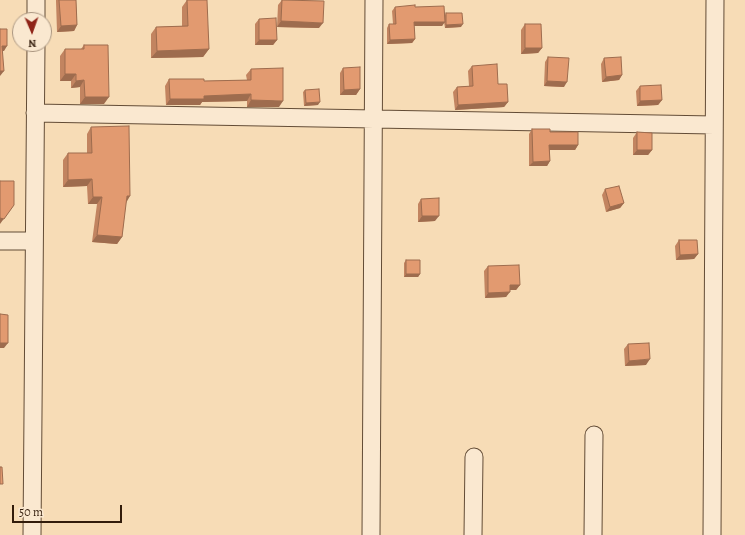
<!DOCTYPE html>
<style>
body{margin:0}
#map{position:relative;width:745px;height:535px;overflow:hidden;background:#f7dcb6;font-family:Alegreya,serif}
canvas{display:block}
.north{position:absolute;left:12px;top:12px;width:40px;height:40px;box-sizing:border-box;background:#fae8d0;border:1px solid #aa9681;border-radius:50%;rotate:178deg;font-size:11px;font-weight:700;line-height:16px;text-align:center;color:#321c0b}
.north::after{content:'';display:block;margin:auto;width:14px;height:18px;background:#8f2418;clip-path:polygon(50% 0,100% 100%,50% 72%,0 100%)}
.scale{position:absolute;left:12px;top:505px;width:110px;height:18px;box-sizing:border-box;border:2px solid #321c0b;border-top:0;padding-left:5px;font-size:12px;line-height:14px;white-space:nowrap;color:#321c0b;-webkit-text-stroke:3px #fae8d0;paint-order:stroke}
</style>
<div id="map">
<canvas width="745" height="535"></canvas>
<div class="north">N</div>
<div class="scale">50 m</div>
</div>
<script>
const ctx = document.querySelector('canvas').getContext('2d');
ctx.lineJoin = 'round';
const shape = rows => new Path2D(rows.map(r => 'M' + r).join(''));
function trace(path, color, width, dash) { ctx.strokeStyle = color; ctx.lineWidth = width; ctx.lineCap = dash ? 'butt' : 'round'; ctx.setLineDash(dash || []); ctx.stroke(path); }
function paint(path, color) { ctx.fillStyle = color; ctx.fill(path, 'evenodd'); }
const minor = shape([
 [36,20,36,0],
 [35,113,714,125],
 [0,241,34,241],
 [32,535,36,44],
 [371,535,374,0],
 [473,535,474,457],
 [593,535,594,435],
 [712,535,715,0]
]);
trace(minor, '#634c36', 19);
trace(minor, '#fae8d0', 17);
paint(shape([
 [56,0,76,0,77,25,74,31,57,32,56,1],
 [187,0,209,49,203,57,151,58,151,34,156,27,182,26,182,7],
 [282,0,319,28,277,27,278,5],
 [395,7,415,7,445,15,446,13,461,27,445,28,444,22,442,26,414,26,415,39,412,43,387,44,387,28,389,24,393,24,392,11],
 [259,19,277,40,273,45,255,45,255,24],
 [525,24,542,48,538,53,521,54,521,30],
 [84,45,104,104,80,104,80,87,71,88,71,81,60,81,60,56,65,49,81,49],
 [548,57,564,87,544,86,545,62],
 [604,58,622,75,619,80,602,82,601,64],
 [472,66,498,84,508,102,504,107,455,110,453,92,457,87,469,86,468,71],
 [343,68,360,89,356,95,340,95,340,73],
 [251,69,279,107,247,107,247,101,202,102,200,105,166,105,165,86,169,79,204,81,247,80,246,75],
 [640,86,662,100,658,105,637,106,636,91],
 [305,90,318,105,304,106,303,92],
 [91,127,126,202,122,237,117,244,92,242,97,204,88,204,87,186,63,187,63,160,68,153,87,153,87,134],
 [532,129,550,132,578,145,575,150,550,150,550,161,547,166,529,166,529,134],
 [637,132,652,150,648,155,633,155,633,138],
 [605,189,624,203,620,208,606,212,602,195],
 [421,199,435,221,418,222,418,204],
 [679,240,698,254,694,259,676,260,675,246],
 [406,260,420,274,418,277,404,277,404,263],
 [488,266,520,285,516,290,510,290,506,297,485,298,484,271],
 [628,344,646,365,625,366,624,349]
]), '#c28460');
paint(shape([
 [281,21,323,23,319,28,277,27],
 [414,22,445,22,442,26,411,26],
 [463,24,461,27,445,28,446,25],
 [77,25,74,31,57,32,61,26],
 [415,39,412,43,387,44,390,40],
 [259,40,277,40,273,45,255,45],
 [2,46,7,46,4,51,0,51],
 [525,48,542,48,538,53,521,54],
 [209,49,203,57,151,58,157,51],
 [0,71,4,71,0,76],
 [65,74,76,74,71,81,60,81],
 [622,75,619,80,602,82,606,77],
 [84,80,80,87,71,88,76,81],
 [547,81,567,82,564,87,544,86],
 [360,89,356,95,340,95,344,90],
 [251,94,247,101,202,102,200,105,166,105,170,99,204,96],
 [85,97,109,97,104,104,80,104],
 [251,100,283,101,279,107,247,107],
 [662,100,658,105,637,106,640,101],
 [320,102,318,105,304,106,306,103],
 [508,102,504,107,455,110,458,105],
 [549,145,578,145,575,150,546,150],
 [637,150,652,150,648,155,633,155],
 [550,161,547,166,529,166,533,162],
 [92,179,87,186,63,187,68,180],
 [127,196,130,196,126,203],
 [93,197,102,197,97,204,88,204],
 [624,203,620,208,606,212,610,207],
 [14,205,0,224,0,218],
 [422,216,439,216,435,221,418,222],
 [97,235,122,237,117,244,92,242],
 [698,254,694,259,676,260,680,255],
 [406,274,420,274,418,277,404,277],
 [510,285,520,285,516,290,506,290],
 [510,292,506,297,485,298,488,293],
 [0,343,8,343,4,348,0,348],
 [650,359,646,365,625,366,629,361]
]), '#9e6c4e');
const building = shape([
 [59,0,76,0,77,25,61,26,59,0],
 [187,0,207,0,209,49,157,51,156,27,188,26,187,0],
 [282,0,324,1,323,23,281,21,282,0],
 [415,5,415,7,444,6,445,22,414,22,415,39,390,40,389,24,396,24,395,7,415,5],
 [446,13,462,13,463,24,446,25,446,13],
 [276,18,277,40,259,40,259,19,276,18],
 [525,24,541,24,542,48,525,48,525,24],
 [0,29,7,29,7,46,2,46,4,71,0,71,0,29],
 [84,45,108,45,109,97,85,97,84,80,76,81,76,74,65,74,65,49,84,49,84,45],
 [548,57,569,58,567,82,547,81,548,57],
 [621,57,622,75,606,77,604,58,621,57],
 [497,64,498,84,507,84,508,102,458,105,457,87,473,86,472,66,497,64],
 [360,67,360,89,344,90,343,68,360,67],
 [283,68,283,101,251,100,251,94,204,96,204,99,170,99,169,79,204,79,204,81,251,80,251,69,283,68],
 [661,85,662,100,640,101,640,86,661,85],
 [319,89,320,102,306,103,305,90,319,89],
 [129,126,130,196,127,196,122,237,97,235,102,197,93,197,92,179,68,180,68,153,92,153,91,127,129,126],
 [532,129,550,129,550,132,578,132,578,145,549,145,550,161,533,162,532,129],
 [637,132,652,133,652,150,637,150,637,132],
 [0,181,14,181,14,205,4,219,0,218,0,181],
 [619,186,624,203,610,207,605,189,619,186],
 [439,198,439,216,422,216,421,199,439,198],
 [679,240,697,240,698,254,680,255,679,240],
 [406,260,420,260,420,274,406,274,406,260],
 [519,265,520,285,510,285,510,292,488,293,488,266,519,265],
 [0,314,8,315,8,343,0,343,0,314],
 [649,343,650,359,629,361,628,344,649,343],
 [0,467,2,467,3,484,0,484,0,467]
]);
paint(building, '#e29a70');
trace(building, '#9e6c4e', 1);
</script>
